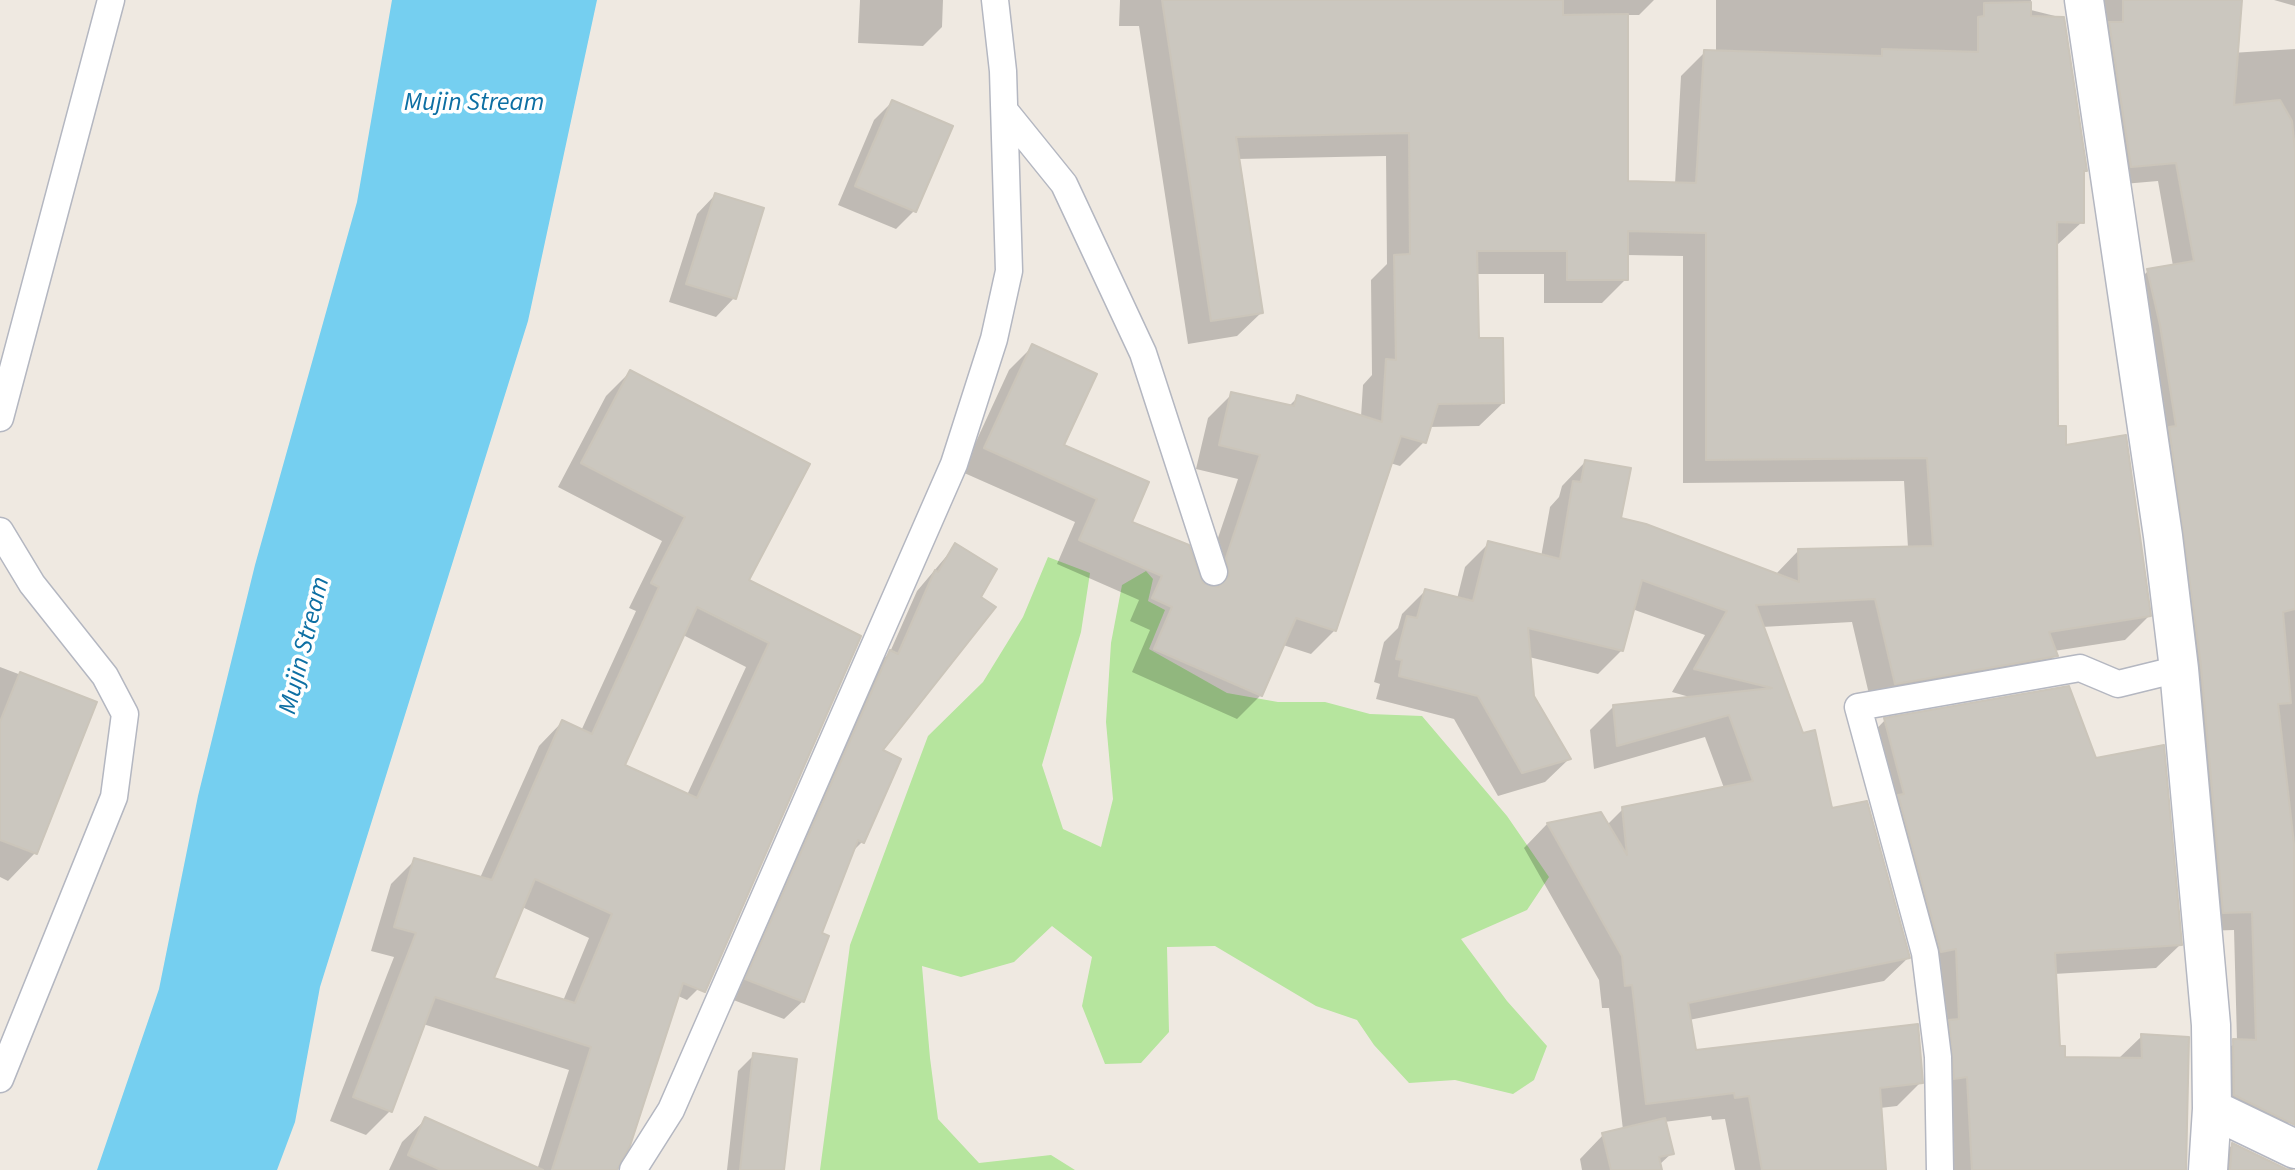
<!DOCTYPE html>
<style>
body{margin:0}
canvas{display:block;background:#efe9e1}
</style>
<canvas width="2295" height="1170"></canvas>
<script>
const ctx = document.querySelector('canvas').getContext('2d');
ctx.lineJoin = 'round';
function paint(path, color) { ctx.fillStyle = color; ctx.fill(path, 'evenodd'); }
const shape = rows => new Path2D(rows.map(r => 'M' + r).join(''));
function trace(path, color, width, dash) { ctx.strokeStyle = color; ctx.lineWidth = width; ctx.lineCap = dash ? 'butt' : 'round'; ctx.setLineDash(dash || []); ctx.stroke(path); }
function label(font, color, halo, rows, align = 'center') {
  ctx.font = font + ' "Source Sans 3",sans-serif'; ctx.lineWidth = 7; ctx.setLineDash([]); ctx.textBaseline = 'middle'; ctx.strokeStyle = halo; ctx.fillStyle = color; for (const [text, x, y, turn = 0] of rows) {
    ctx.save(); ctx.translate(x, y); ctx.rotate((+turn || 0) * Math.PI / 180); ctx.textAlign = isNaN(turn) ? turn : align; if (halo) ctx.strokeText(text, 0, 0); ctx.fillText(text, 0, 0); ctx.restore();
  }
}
paint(shape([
 [1048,557,1090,573,1081,632,1042,765,1063,829,1101,847,1113,799,1106,722,1111,643,1122,585,1146,571,1153,579,1148,601,1165,610,1149,649,1227,693,1278,702,1325,702,1370,714,1422,716,1507,816,1549,877,1527,910,1461,939,1507,1001,1547,1046,1534,1080,1513,1094,1455,1080,1409,1083,1374,1045,1357,1020,1316,1006,1215,946,1167,947,1169,1032,1141,1063,1105,1064,1082,1006,1092,957,1052,926,1014,962,961,977,922,966,930,1058,938,1119,979,1163,1051,1155,1075,1170,820,1170,850,945,928,736,983,682,1023,617]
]), '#b6e59e');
paint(shape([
 [392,0,597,0,528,321,320,987,295,1122,277,1170,97,1170,159,989,198,796,255,565,357,202]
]), '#75cff0');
paint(shape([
 [860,0,943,0,942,27,923,46,858,43],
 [1120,0,1654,0,1639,15,1626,15,1626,183,1675,184,1681,76,1705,52,1716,52,1716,0,2031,0,2031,10,2063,18,2085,170,2082,173,2082,222,2056,246,2057,428,2149,616,2125,640,2054,651,2055,656,2032,679,1872,707,1852,622,1762,627,1831,810,1908,958,1884,981,1689,1020,1694,1052,1921,1082,1897,1106,1880,1108,1884,1170,1735,1170,1725,1119,1712,1120,1711,1116,1664,1122,1672,1153,1659,1165,1660,1170,1582,1170,1580,1159,1603,1135,1623,1130,1609,1008,1602,1008,1599,980,1524,848,1547,824,1601,813,1607,825,1623,809,1724,788,1705,737,1594,769,1590,730,1614,706,1693,698,1672,692,1705,635,1632,609,1622,650,1598,674,1529,657,1533,696,1569,759,1545,782,1498,796,1454,719,1376,699,1380,684,1374,682,1384,642,1398,628,1402,614,1425,591,1457,599,1465,567,1489,543,1541,557,1550,507,1559,497,1562,486,1585,462,1619,519,1775,575,1798,551,1908,548,1904,481,1683,483,1683,256,1626,255,1626,279,1602,303,1544,303,1544,274,1476,274,1477,340,1503,403,1479,426,1429,427,1424,442,1400,466,1390,463,1335,630,1311,654,1283,645,1261,695,1237,719,1132,672,1150,630,1130,621,1139,600,1057,564,1075,522,962,472,1009,370,1033,346,1061,446,1130,523,1202,585,1238,479,1196,469,1208,418,1232,394,1288,407,1298,397,1361,417,1363,385,1372,375,1371,280,1387,264,1386,156,1237,159,1261,313,1237,336,1188,344,1139,26,1119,26],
 [2082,0,2208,0,2215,54,2295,49,2295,1098,2289,1122,2270,1140,2215,1114,2215,1060,2237,1041,2234,930,2204,931,2129,290,2148,271,2173,266,2158,181,2112,185],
 [2274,0,2295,0,2295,6],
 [892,102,914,211,896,229,838,205,874,120],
 [715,195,734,298,716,317,669,302,697,214],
 [630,372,747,580,859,637,711,976,687,1000,676,995,594,1170,389,1170,402,1142,426,1119,537,1170,569,1070,423,1024,390,1111,366,1135,330,1121,394,957,371,951,391,884,415,860,480,878,539,746,562,722,581,731,636,611,629,608,662,541,558,487,606,396],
 [683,635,746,667,687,795,623,766],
 [522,907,589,938,563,1001,492,979],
 [955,546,880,751,899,760,862,842,850,854,820,934,803,1001,784,1019,728,998,872,671,890,652,917,591],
 [0,667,95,703,35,853,8,881,0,877],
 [1885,720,2095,760,2180,945,2156,968,2054,974,2059,1048,2063,1059,2118,1059,2142,1036,2188,1038,2185,1170,1947,1170,1917,975,1875,820,1862,744],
 [754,1055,782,1170,727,1170,738,1071],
 [2232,1145,2284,1170,2209,1170]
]), '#0003');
const building = shape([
 [1162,0,1563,0,1563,15,1628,14,1628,181,1696,183,1704,50,1882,56,1882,49,1978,52,1978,17,1984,16,1984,3,2031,2,2031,16,2064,17,2087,171,2084,171,2084,223,2057,222,2058,426,2066,426,2066,445,2126,435,2151,616,2049,632,2058,656,1895,684,1875,599,1756,605,1803,733,1815,730,1832,808,1867,801,1910,958,1688,1003,1696,1050,1918,1024,1923,1083,1880,1088,1886,1170,1762,1170,1749,1096,1735,1098,1734,1093,1646,1104,1632,985,1625,986,1622,956,1547,823,1601,812,1627,855,1622,807,1753,781,1729,715,1617,746,1613,705,1772,688,1694,669,1727,611,1642,580,1623,651,1528,628,1534,696,1571,759,1522,773,1478,696,1399,676,1402,660,1396,659,1407,616,1417,618,1425,589,1473,601,1488,541,1560,559,1573,481,1581,482,1585,460,1631,468,1621,518,1646,524,1799,582,1798,549,1933,546,1927,458,1706,460,1706,233,1628,231,1628,280,1567,280,1567,251,1477,251,1479,338,1503,338,1504,403,1438,404,1426,443,1401,436,1336,631,1296,618,1262,696,1154,649,1172,607,1152,598,1162,576,1079,540,1097,499,984,448,1032,344,1097,374,1064,445,1149,482,1132,522,1189,545,1203,583,1218,587,1229,576,1226,558,1260,455,1219,445,1231,392,1294,406,1297,395,1382,422,1386,359,1396,360,1394,255,1410,254,1409,133,1236,137,1263,313,1211,321,1162,0],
 [2123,0,2242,0,2234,105,2280,100,2292,121,2295,150,2295,609,2283,612,2291,703,2278,704,2294,844,2295,1125,2234,1095,2233,1039,2256,1040,2252,912,2223,913,2201,666,2169,427,2176,426,2160,325,2147,269,2194,261,2176,163,2131,167,2109,22,2123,22,2123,0],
 [892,100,953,126,916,212,855,186,892,100],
 [715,193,764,208,736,299,686,284,715,193],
 [630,370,810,464,749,580,861,636,705,992,683,983,630,1146,617,1170,552,1170,591,1047,435,997,392,1112,353,1097,416,933,394,927,414,858,492,880,562,720,592,734,659,587,651,583,685,517,581,463,630,370],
 [697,607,769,643,697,798,625,765,697,607],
 [535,879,612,914,575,1003,494,978,535,879],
 [955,543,997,569,981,597,996,607,883,750,901,759,864,843,858,840,822,933,829,936,804,1002,745,979,890,650,898,654,935,570,938,572,955,543],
 [20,672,97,702,37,854,0,840,0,722,20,672],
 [2069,686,2096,758,2164,745,2182,945,2055,953,2060,1046,2065,1046,2065,1057,2142,1058,2141,1034,2189,1037,2186,1170,1972,1170,1967,1077,1954,1079,1949,1020,1959,1019,1956,949,1941,952,1898,795,1904,794,1884,718,2069,686],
 [753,1053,797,1059,784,1170,740,1170,753,1053],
 [425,1117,543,1170,441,1170,408,1155,425,1117],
 [1665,1118,1674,1154,1659,1157,1662,1170,1611,1170,1602,1133,1665,1118],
 [2232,1143,2286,1169,2292,1170,2230,1170,2232,1143]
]);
paint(building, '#cbc7bf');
trace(building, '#cbc5ba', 2);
const lane = shape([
 [1005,111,1064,184,1143,353,1214,572],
 [0,418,111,0],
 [0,531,32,584,105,676,125,714,114,797,0,1079],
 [633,1170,671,1110,954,464,994,339,1009,271,1003,71,995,0],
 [1940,1170,1938,1057,1925,953,1858,707,2080,668,2118,684,2179,669]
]);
const street = shape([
 [2084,0,2163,536,2179,669,2211,1025,2212,1109,2208,1170],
 [2212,1109,2295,1149]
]);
trace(lane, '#b4b7c1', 29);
trace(street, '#b4b7c1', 41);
trace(lane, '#fff', 26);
trace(street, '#fff', 38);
label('italic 26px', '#0d6fa3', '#fff', [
 ["Mujin Stream",474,104],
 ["Mujin Stream",306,646,-76]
]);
</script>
